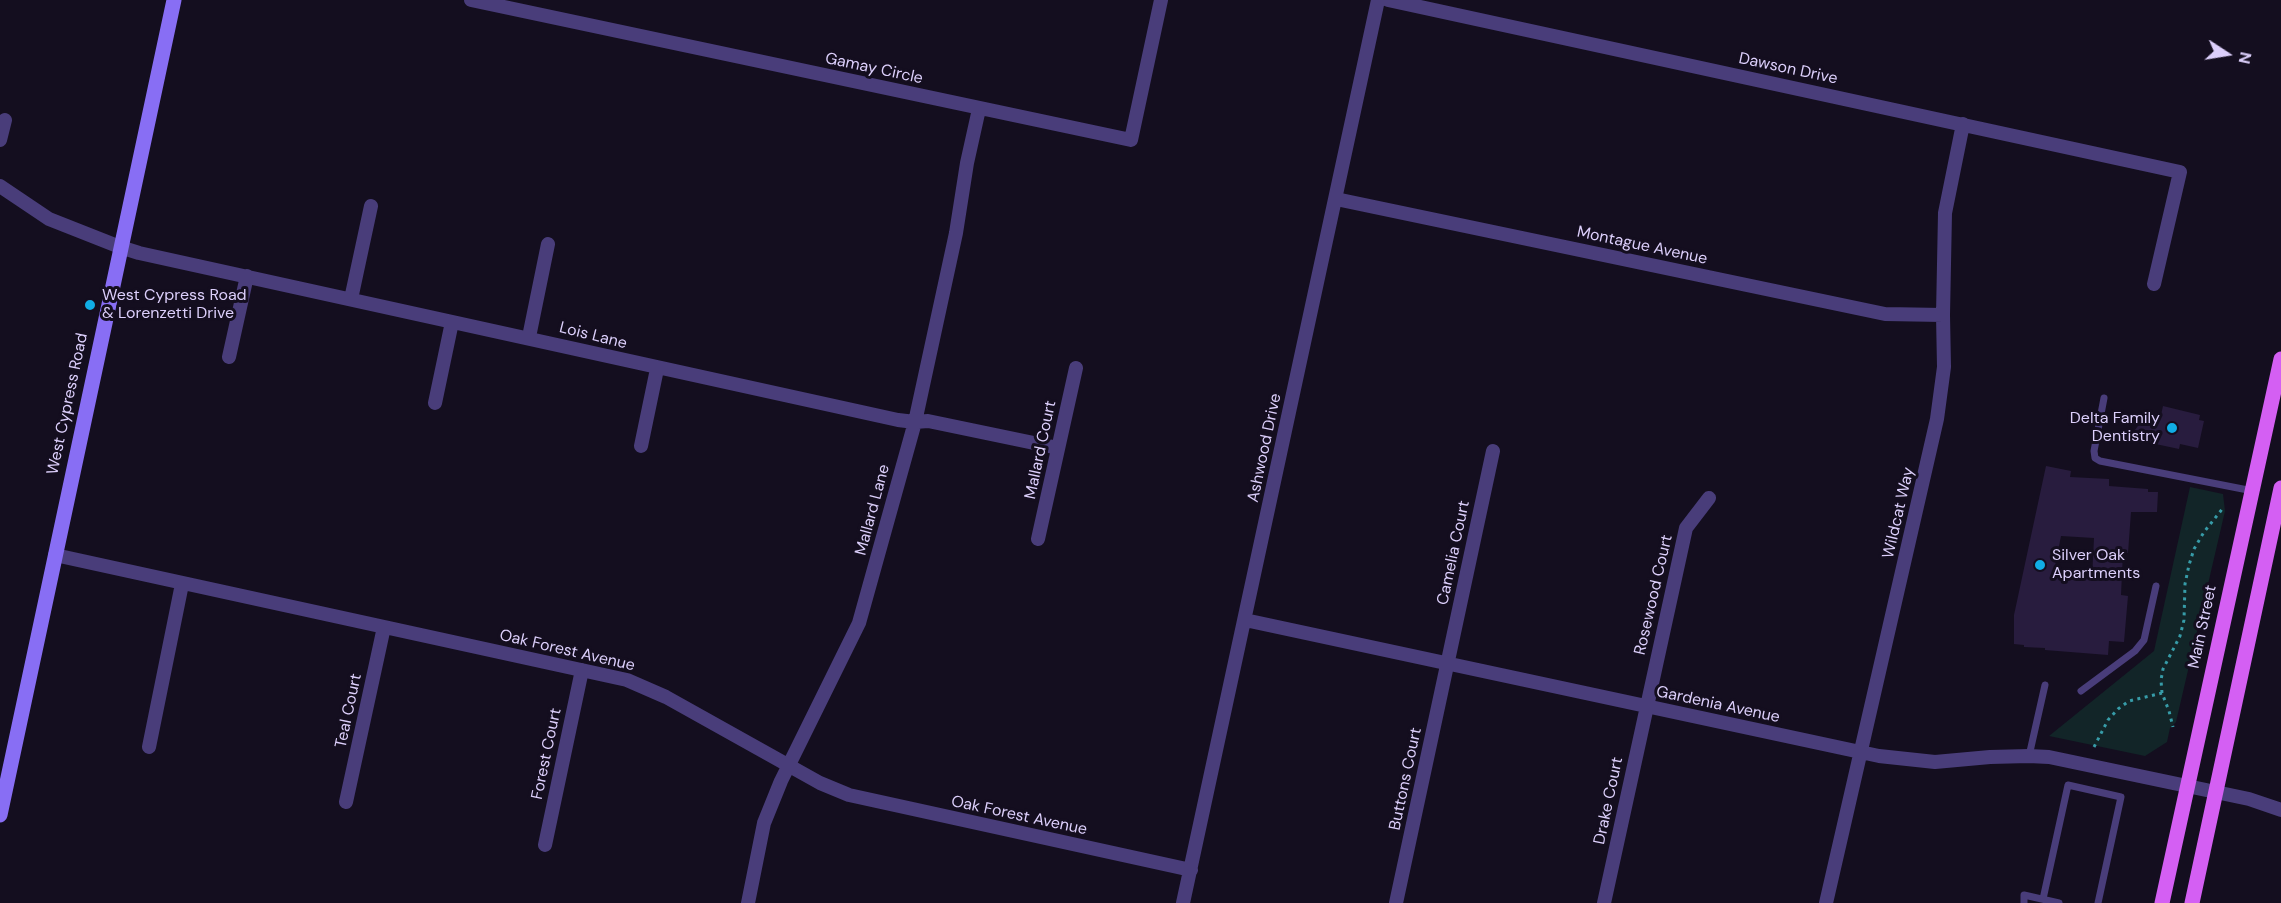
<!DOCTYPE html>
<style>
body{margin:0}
#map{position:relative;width:2281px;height:903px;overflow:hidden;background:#140e1f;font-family:"DM Sans",sans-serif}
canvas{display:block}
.north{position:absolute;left:2197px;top:24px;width:60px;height:60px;-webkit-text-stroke:4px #140e1f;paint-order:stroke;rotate:102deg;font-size:16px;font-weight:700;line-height:24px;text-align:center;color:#dccffb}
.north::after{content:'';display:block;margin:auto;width:21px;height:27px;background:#dccffb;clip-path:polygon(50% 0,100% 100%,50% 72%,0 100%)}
</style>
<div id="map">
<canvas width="2281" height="903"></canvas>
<div class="north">N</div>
</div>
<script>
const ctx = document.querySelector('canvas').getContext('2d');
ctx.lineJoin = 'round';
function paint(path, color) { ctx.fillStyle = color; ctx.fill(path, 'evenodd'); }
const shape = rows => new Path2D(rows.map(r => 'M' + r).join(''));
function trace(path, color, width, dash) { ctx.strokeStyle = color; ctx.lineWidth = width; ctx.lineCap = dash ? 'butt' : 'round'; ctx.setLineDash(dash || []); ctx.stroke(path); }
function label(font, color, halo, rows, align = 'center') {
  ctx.font = font + ' "DM Sans",sans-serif'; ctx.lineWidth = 6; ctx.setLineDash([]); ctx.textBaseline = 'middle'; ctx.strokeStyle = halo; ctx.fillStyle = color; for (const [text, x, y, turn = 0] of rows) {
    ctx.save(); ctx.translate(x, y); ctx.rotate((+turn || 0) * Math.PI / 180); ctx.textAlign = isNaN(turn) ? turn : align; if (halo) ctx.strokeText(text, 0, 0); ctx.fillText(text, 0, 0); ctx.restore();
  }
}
paint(shape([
 [2190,487,2223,494,2225,511,2176,722,2170,728,2167,742,2145,756,2049,736,2154,651]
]), '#122528');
paint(shape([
 [2163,406,2200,415,2199,420,2204,421,2198,448,2180,444,2179,449,2151,443,2135,430,2148,412,2161,415],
 [2046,466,2071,471,2070,477,2109,479,2109,486,2148,489,2148,492,2158,492,2157,512,2131,512,2128,553,2123,552,2121,595,2128,596,2124,642,2109,641,2108,655,2045,650,2045,648,2024,647,2024,645,2014,644,2014,615],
 [2061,536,2094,538,2092,579,2054,571]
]), '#281c3e');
trace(shape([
 [2162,693,2161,680,2163,669,2180,636,2184,620,2185,584,2189,565,2194,549,2204,532,2223,508],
 [2094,747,2108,720,2118,709,2129,701,2162,693,2169,711,2173,727]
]), '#379ca8', 3, [3, 4.5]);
trace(shape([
 [2104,398,2094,451,2095,458,2100,461,2253,491],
 [2081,691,2135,651,2144,640,2156,586],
 [2029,756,2045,685],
 [2043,899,2068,785,2121,797,2098,903],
 [2024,903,2024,895,2059,903]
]), '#493d7a', 7);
trace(shape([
 [471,0,1131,140,1161,0],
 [1388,0,2180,172,2154,284],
 [0,140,5,120],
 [0,186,49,219,120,247,139,253,898,420,915,422,928,421,1058,448],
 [1336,199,1885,314,1943,315],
 [351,299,371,206],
 [529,337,548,244],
 [229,357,247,276],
 [435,403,452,322],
 [641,446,657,369],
 [1038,539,1076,368],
 [55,555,627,680,666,697,820,783,849,795,1191,870],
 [1245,620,1879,756,1935,762,1990,757,2029,756,2049,757,2249,799,2281,810],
 [149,747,182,584],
 [346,802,384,627],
 [545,845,582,670],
 [748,903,764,823,781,781,859,623,915,422,956,233,967,163,979,109],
 [1183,903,1378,0],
 [1396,903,1493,451],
 [1604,903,1686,528,1709,498],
 [1826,903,1937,419,1944,367,1943,315,1945,213,1963,124]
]), '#493d7a', 14);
trace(shape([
 [0,815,174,0]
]), '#886ef4', 15);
trace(shape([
 [2162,903,2281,359],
 [2192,903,2281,488]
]), '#d45ff3', 15);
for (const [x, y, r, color] of [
 [90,305,6,"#11ade5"],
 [2172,428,6,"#11ade5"],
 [2040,565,6,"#11ade5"]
]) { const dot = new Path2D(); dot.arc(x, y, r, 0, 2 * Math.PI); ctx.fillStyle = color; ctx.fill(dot); trace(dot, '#140e1f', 2); }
label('16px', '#dccffb', '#140e1f', [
 ["Gamay Circle",874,69,12],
 ["Dawson Drive",1788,69,12],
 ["Montague Avenue",1642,246,12],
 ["Lois Lane",593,336,14],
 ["West Cypress Road",68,404,-78],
 ["Ashwood Drive",1265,448,-78],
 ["Mallard Court",1041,450,-78],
 ["Mallard Lane",873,510,-75],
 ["Wildcat Way",1899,513,-77],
 ["Camelia Court",1454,553,-78],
 ["Rosewood Court",1654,595,-77],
 ["Main Street",2203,627,-78],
 ["Oak Forest Avenue",567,651,13],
 ["Gardenia Avenue",1718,705,12],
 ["Teal Court",349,711,-78],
 ["Forest Court",547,754,-78],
 ["Buttons Court",1406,779,-78],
 ["Drake Court",1609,801,-78],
 ["Oak Forest Avenue",1019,816,12]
]);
label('16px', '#dccffb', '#140e1f', [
 ["West Cypress Road",102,296],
 ["& Lorenzetti Drive",102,314],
 ["Delta Family",2160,419,"right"],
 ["Dentistry",2160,437,"right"],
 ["Silver Oak",2052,556],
 ["Apartments",2052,574]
], 'left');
</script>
